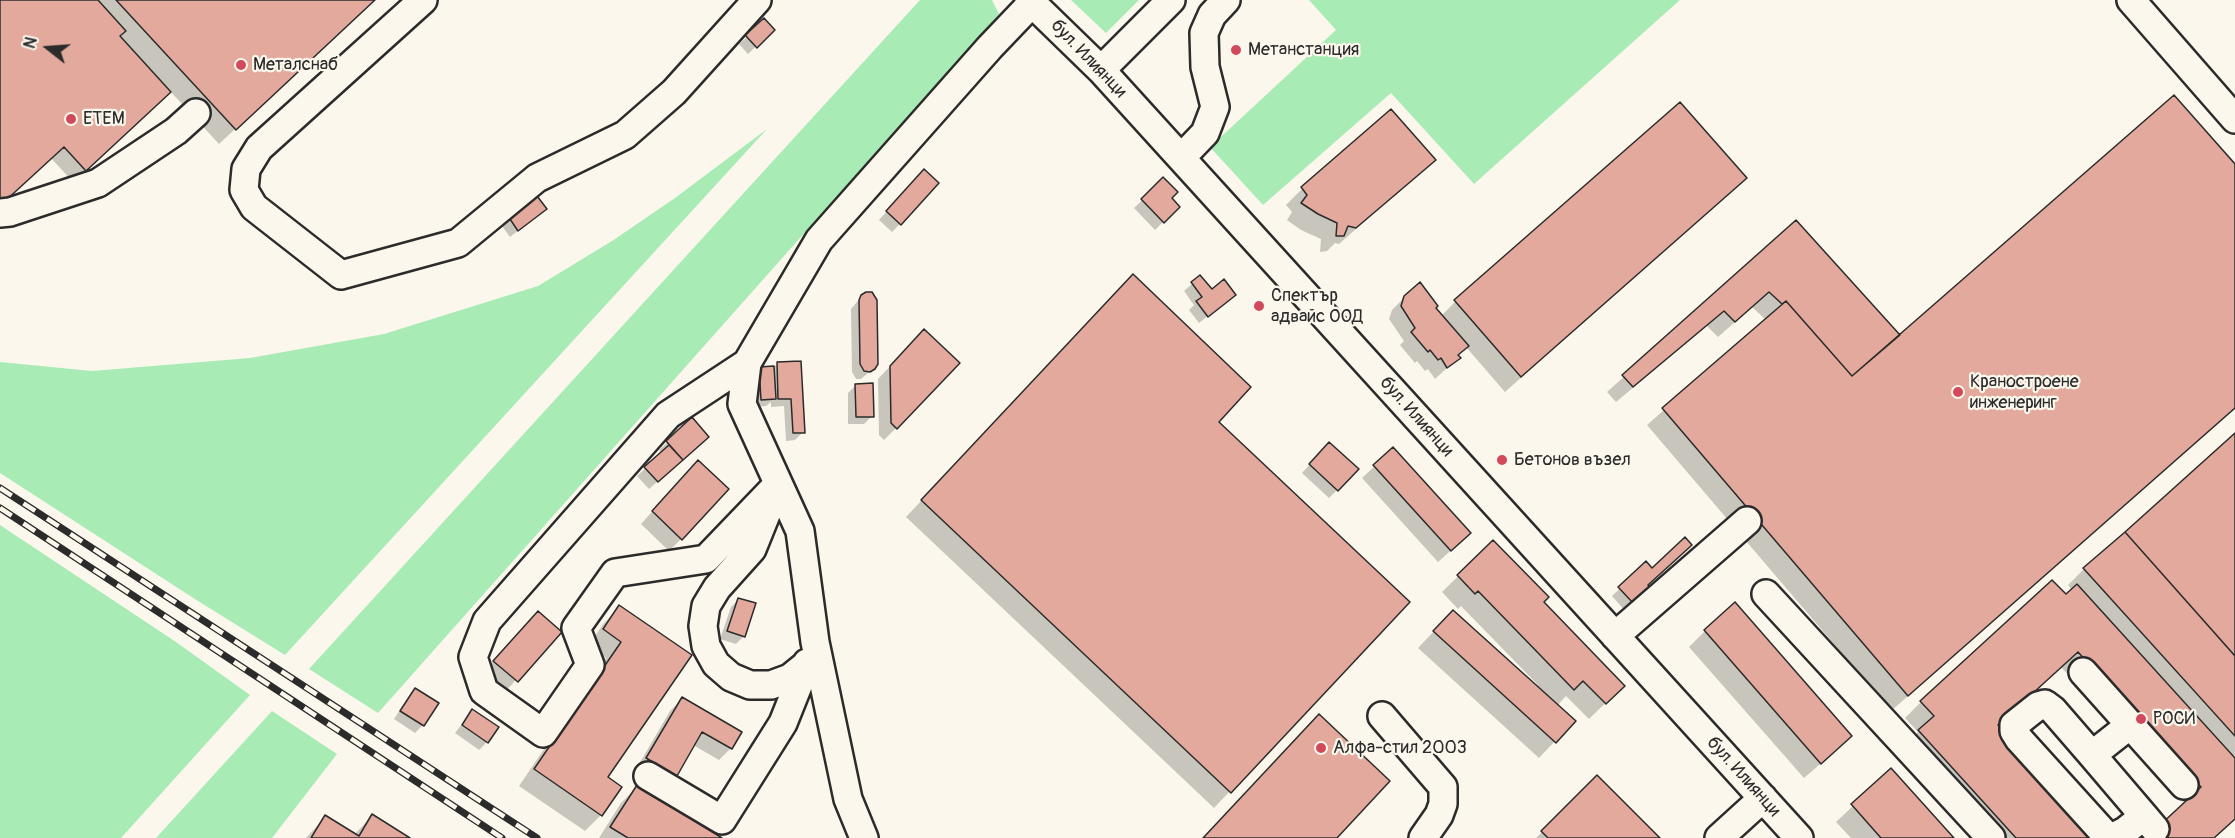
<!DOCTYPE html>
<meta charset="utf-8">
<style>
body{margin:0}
#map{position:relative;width:2235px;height:838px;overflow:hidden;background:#fbf7ec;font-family:Pangolin,sans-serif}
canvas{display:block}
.north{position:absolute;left:18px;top:18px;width:60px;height:60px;-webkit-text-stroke:4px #fbf7ec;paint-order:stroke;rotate:287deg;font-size:16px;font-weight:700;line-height:24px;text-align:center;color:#2b2b2b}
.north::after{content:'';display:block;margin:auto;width:21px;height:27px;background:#2b2b2b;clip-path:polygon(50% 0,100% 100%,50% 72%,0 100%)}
</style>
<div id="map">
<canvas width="2235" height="838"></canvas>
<div class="north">N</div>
</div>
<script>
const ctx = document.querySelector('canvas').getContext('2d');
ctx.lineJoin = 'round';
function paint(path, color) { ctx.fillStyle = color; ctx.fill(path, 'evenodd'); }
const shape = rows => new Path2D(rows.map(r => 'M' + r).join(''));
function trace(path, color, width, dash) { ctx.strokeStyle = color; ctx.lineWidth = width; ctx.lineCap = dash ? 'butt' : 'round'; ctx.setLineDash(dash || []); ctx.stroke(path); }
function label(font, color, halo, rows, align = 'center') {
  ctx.font = font + ' Pangolin,sans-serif'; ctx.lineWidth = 4.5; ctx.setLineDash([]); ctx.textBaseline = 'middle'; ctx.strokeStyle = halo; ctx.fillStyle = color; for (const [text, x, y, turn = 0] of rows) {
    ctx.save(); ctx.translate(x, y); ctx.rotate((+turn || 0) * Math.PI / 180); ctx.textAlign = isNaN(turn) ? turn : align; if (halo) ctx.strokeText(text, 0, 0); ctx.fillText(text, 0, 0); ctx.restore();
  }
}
paint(shape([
 [920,0,992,0,999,14,378,713,309,669],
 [1071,0,1139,0,1106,33],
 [1309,0,1680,0,1474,184,1391,93,1263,205,1210,147,1336,30],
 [767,129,285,655,198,601,0,473,0,362,92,371,250,358,384,334,538,286,612,241,675,198],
 [0,525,176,642,250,695,121,838,0,838],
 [272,711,337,754,272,838,156,838]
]), '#a9ebb5');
paint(shape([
 [0,0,374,0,219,144,170,91,73,182,51,158],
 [773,30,748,54,739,44,747,37],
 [1434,160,1339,244,1335,243,1327,251,1320,252,1321,239,1301,230,1287,220,1292,212,1286,205,1302,189],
 [2235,167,2235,408,1891,711,1647,425,1766,320,1752,307,1718,337,1707,326,1616,402,1607,392,1796,222,1900,337],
 [1745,178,1505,392,1466,347,1457,355,1459,357,1435,379,1428,369,1425,371,1417,361,1415,363,1400,345,1404,341,1389,319,1392,310,1405,297,1434,308,1441,316,1456,301],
 [916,179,900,224,892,232,879,220],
 [1163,180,1170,198,1178,207,1155,230,1134,208],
 [545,209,510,237,499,222,507,214],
 [1200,277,1211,291,1234,295,1199,323,1189,310,1194,305,1184,291],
 [1117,292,1217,422,1408,602,1214,808,906,517],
 [862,296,874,368,861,379,856,379,852,372,851,309],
 [912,343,896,428,884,440,879,435,878,379],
 [800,363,803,432,795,440,786,441,784,406,771,407,771,402,766,406,753,407,760,368,774,367,777,364],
 [856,385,872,416,864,424,848,424,848,393],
 [692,420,699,445,649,489,637,476,662,453,659,450],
 [2235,435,2235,819,2214,838,2185,804,2061,667,1996,726,2099,838,1985,838,1903,747,1918,732,1905,718,1921,702,2065,596,2072,590,2068,585,2084,569],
 [1393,449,1457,545,1438,562,1362,478],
 [1321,452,1337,490,1329,498,1302,473],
 [686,474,681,539,669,551,641,524],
 [1493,542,1542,602,1623,686,1589,719,1566,696,1557,706,1574,721,1539,758,1418,648,1437,628,1536,687,1538,685,1461,606,1458,609,1442,592],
 [1646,564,1646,586,1649,589,1625,611,1612,596],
 [739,599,744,636,736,644,720,639,731,607],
 [620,607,690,655,606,777,620,787,601,815,585,831,519,786,606,658,588,646,604,623],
 [526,625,560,632,504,693,482,674],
 [1705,631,1834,752,1804,778,1689,647],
 [416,690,423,725,415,733,394,719,408,698],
 [682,699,731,748,719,760,693,745,675,775,663,787,635,771,670,711],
 [472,711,487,742,479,750,455,733],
 [1891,770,1952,838,1851,838,1836,822],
 [637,787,719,838,599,838,621,803],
 [1581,793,1657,838,1536,838],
 [372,816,407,838,306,838,325,817,354,835]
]), '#0003');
const building = shape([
 [0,0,98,0,126,31,120,36,171,92,86,171,64,147,3,203,0,200,0,0],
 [116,0,375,0,236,130,116,0],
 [764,18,775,30,757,48,745,35,764,18],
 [2174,95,2235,164,2235,408,1908,696,1662,408,1786,301,1852,376,2174,95],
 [1680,102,1747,178,1521,377,1454,300,1680,102],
 [1391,109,1436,160,1356,228,1348,226,1344,236,1336,236,1337,223,1318,214,1301,203,1307,195,1301,187,1391,109],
 [924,169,939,183,901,225,886,211,924,169],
 [1163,177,1178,192,1172,198,1180,207,1164,223,1141,199,1163,177],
 [534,192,547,209,518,231,506,213,534,192],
 [1796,220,1900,335,1852,376,1786,301,1782,304,1769,292,1735,322,1724,311,1633,387,1622,375,1796,220],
 [1133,274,1251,387,1219,422,1410,602,1231,793,921,500,1133,274],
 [1200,275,1212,289,1224,279,1236,295,1208,317,1196,301,1202,297,1191,282,1200,275],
 [1420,282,1438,306,1436,308,1469,346,1458,355,1461,358,1447,368,1441,358,1438,360,1430,350,1428,352,1411,332,1415,328,1401,306,1404,296,1420,282],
 [866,292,872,292,877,300,878,364,875,369,870,372,864,371,860,364,859,300,861,295,866,292],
 [924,329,960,363,897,429,891,423,890,366,924,329],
 [801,361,805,433,793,433,791,399,778,399,777,362,801,361],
 [774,366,776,399,761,400,759,367,774,366],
 [873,383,874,417,856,417,855,384,873,383],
 [692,417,709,437,683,460,666,441,692,417],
 [2235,433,2235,656,2125,532,2235,433],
 [1329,442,1359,469,1338,491,1309,464,1329,442],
 [669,445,683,460,658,482,644,467,669,445],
 [1393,447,1471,533,1451,551,1373,465,1393,447],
 [698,460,729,489,682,540,652,511,698,460],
 [2125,532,2235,656,2235,736,2083,568,2125,532],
 [1685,537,1692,545,1648,585,1651,589,1634,604,1618,587,1646,561,1652,568,1685,537],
 [1493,540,1549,597,1544,602,1625,686,1606,704,1583,681,1574,690,1478,591,1475,594,1457,575,1493,540],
 [2052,580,2066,594,2077,584,2235,758,2235,819,2214,838,2146,838,2201,787,2078,652,1998,725,2101,838,2016,838,1918,730,1934,716,1920,701,2052,580],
 [738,598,756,603,745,637,727,631,738,598],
 [1735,602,1852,736,1821,764,1704,630,1735,602],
 [619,605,692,655,608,777,622,787,602,816,534,769,621,642,603,629,619,605],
 [1453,610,1576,721,1556,743,1433,631,1453,610],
 [538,611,562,632,518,682,493,661,538,611],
 [415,688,439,703,424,726,400,711,415,688],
 [682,697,742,732,732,749,702,732,677,776,646,758,682,697],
 [472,709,499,727,488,743,462,725,472,709],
 [1319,714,1390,781,1337,838,1203,838,1319,714],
 [1891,768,1954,838,1881,838,1851,804,1891,768],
 [1597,775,1660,838,1548,838,1541,831,1597,775],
 [637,785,722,838,628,838,610,827,637,785],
 [372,814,410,838,311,838,325,815,359,836,372,814]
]);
paint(building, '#e2a99c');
trace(building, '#2b2b2b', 1.5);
const minor = shape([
 [423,0,259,148,246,169,244,190,254,207,341,275,458,243,537,178,625,135,674,92,757,0],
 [1029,0,1101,70,1799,838],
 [2131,0,2235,119],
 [1101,70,1171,0],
 [1181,158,1205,133,1215,107,1205,67,1204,33,1212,15,1226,0],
 [0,213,10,212,98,183,176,131,196,113],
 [747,363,668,415,487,621,473,657,484,691,543,733,590,665,576,628,615,573,706,559,778,484],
 [773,497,752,549,717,588,706,606,703,626,706,646,716,664,731,677,750,685,771,685,790,678,806,665],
 [1766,594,1991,838],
 [1615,636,1747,521],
 [2083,672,2184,785],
 [1382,716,1443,787,1443,804,1439,815,1423,838],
 [2092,755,2130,725],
 [648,776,722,820,783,723,807,663],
 [2144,816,2125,831,2113,837,2105,834,2019,739,2014,731,2014,725,2038,706,2045,704,2053,710,2092,755,2144,816,2155,829],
 [864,838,848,799,815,642,800,531,742,404,747,363,819,240,990,47,1032,3],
 [1719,838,1763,798]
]);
trace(minor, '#2b2b2b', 32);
trace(minor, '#fbf7ec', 27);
const rail = shape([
 [0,488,537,838],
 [0,508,502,838]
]);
trace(rail, '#2b2b2b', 7);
trace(rail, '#fbf7ec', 4.5, [14]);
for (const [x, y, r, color] of [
 [1236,50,6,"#d1495b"],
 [241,65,6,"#d1495b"],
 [71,119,6,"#d1495b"],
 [1259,306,6,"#d1495b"],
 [1958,392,6,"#d1495b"],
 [1502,460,6,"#d1495b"],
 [2141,719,6,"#d1495b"],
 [1321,748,6,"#d1495b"]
]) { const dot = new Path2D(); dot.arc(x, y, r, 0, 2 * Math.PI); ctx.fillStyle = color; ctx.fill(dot); trace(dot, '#fbf7ec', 2); }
label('18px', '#2b2b2b', '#fbf7ec', [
 ["Метанстанция",1248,50],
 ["Металснаб",253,65],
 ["ЕТЕМ",83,119],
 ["Спектър",1271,296],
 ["адвайс ООД",1271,317],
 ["Краностроене",1970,382],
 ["инженеринг",1970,403],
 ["Бетонов възел",1514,460],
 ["РОСИ",2153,719],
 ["Алфа-стил 2003",1333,748]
], 'left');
label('18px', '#2b2b2b', '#fbf7ec', [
 ["бул. Илиянци",1088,59,46],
 ["бул. Илиянци",1416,417,48],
 ["бул. Илиянци",1743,777,48]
]);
</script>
